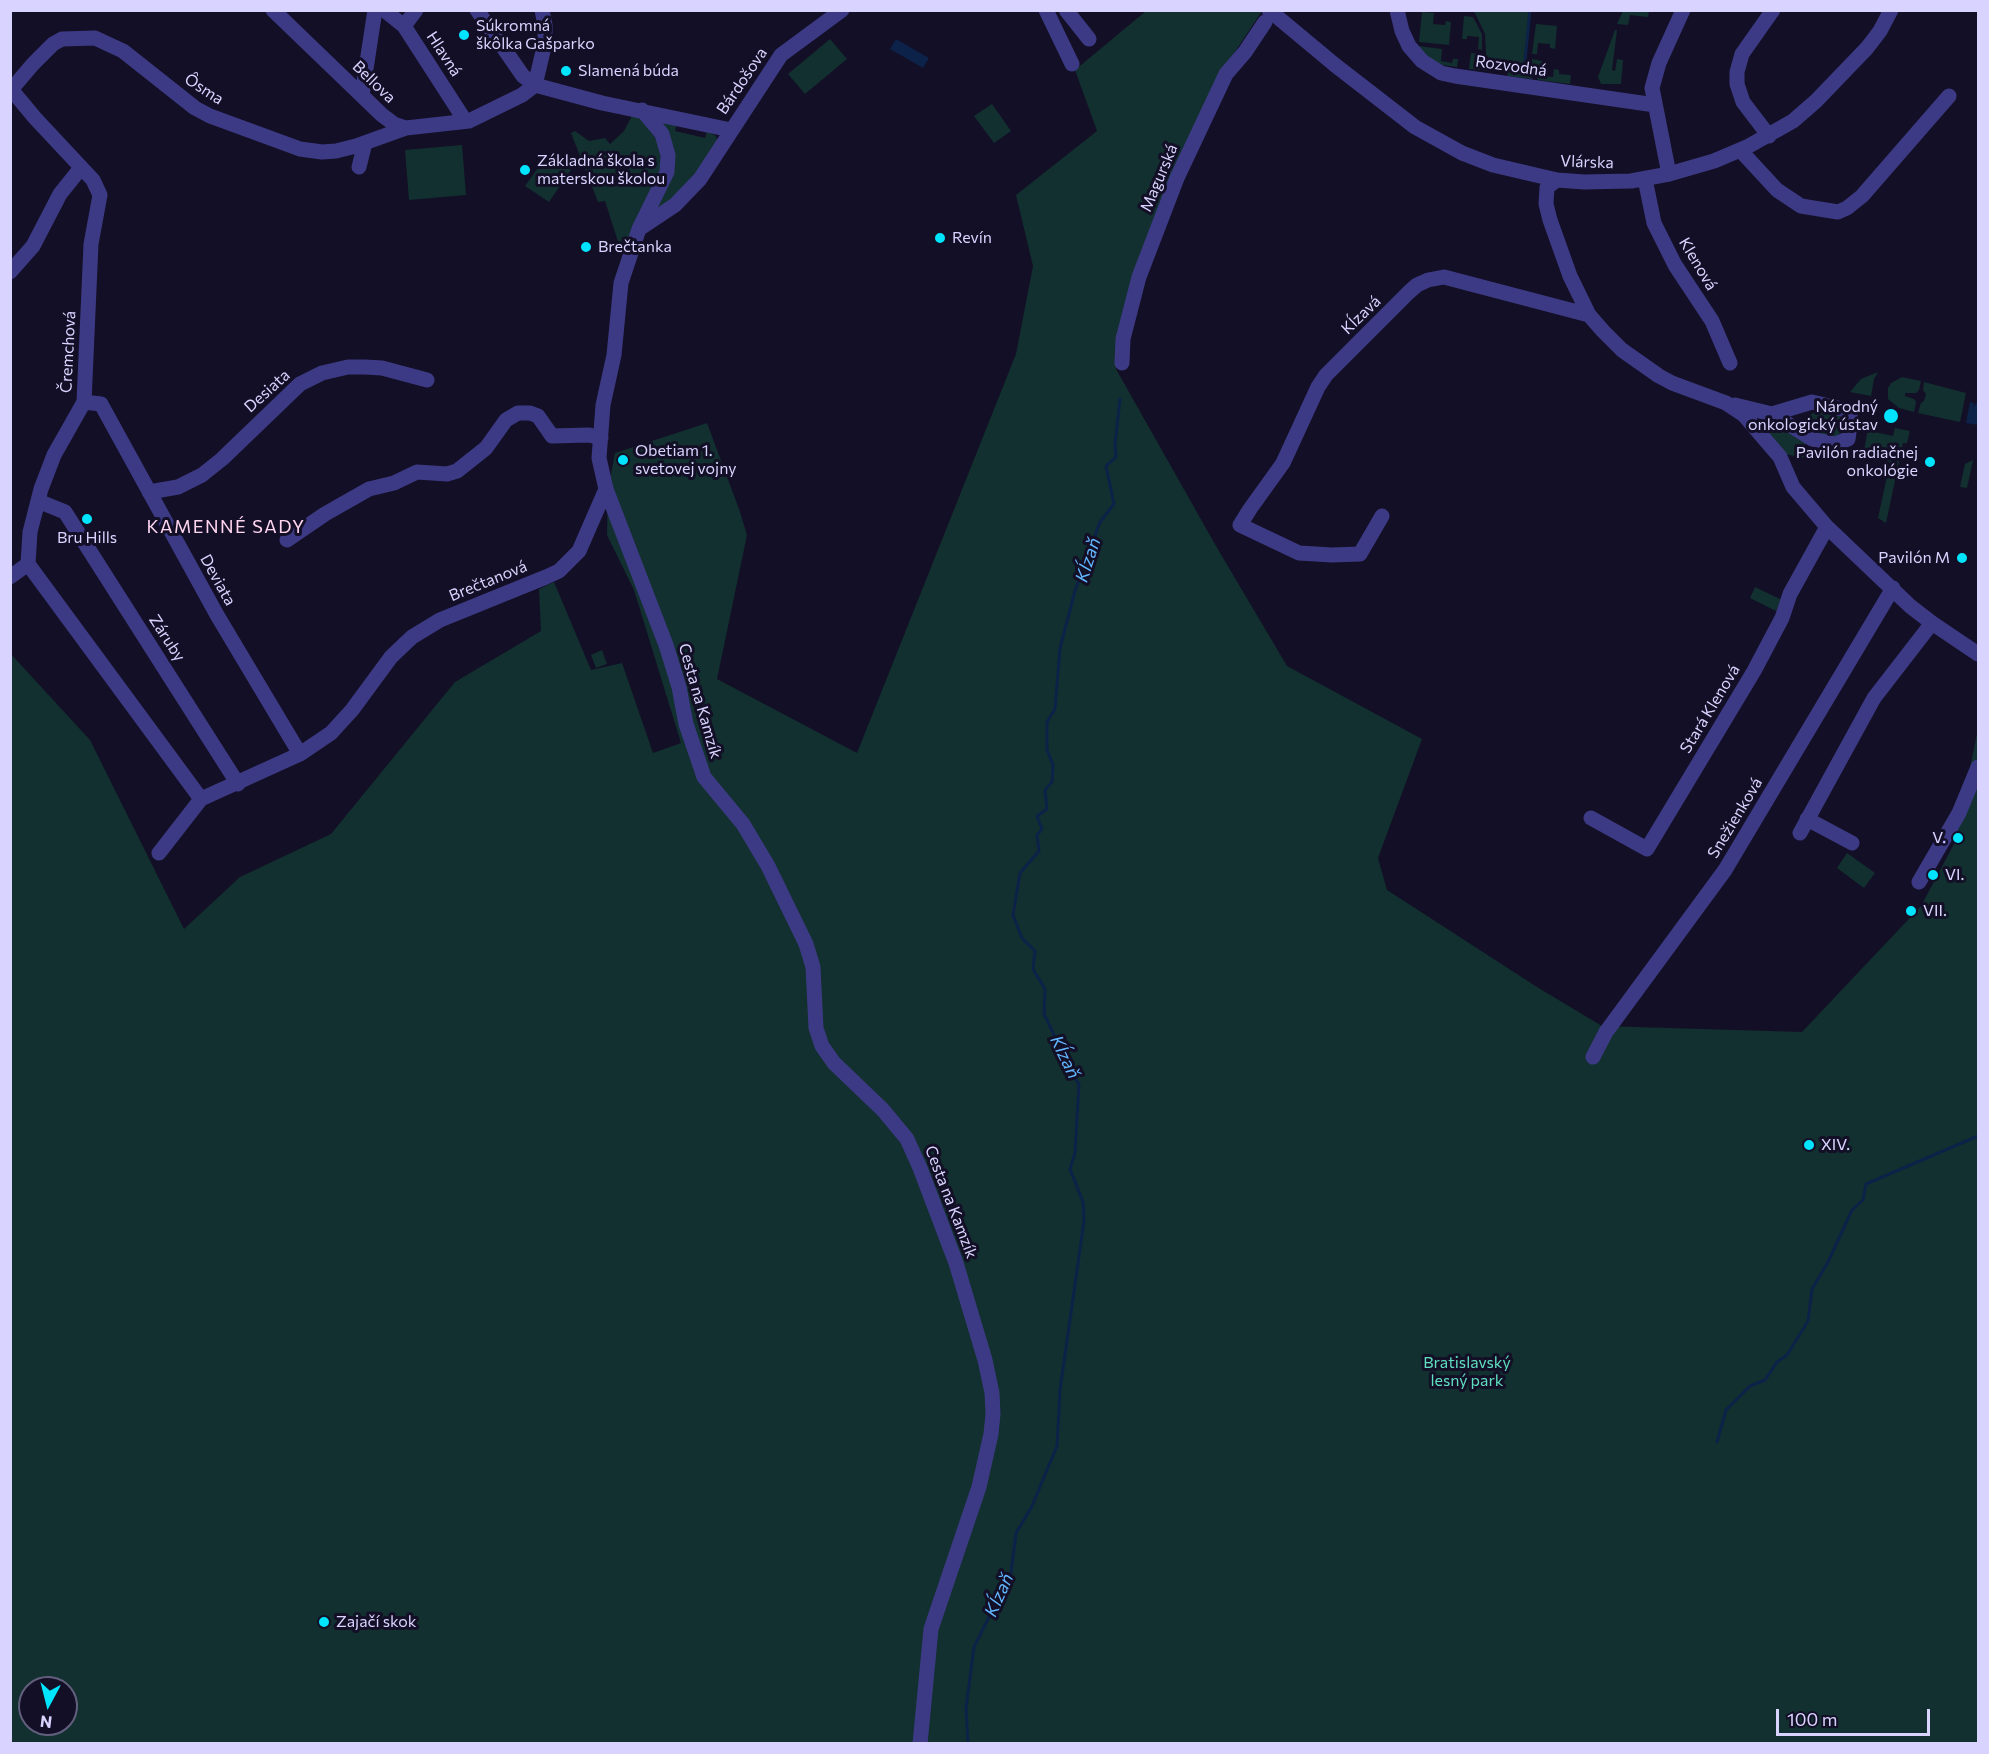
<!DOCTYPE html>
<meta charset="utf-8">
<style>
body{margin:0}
#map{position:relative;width:1989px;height:1754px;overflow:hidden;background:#130f26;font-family:Commissioner,sans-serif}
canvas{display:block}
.frame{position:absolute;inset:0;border:12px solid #d9d4ff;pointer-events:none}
.north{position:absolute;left:18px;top:1676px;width:60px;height:60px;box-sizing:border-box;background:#130f26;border:2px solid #625e7d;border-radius:50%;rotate:187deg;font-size:16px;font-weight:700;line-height:24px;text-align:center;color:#d9d4ff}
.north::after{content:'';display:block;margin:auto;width:21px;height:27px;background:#00e5ff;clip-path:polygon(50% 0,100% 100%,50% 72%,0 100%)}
.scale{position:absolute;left:1776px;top:1709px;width:154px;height:27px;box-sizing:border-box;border:3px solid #d9d4ff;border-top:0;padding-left:8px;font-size:18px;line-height:21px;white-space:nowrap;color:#d9d4ff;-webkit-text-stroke:4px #130f26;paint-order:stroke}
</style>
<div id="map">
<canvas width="1989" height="1754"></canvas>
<div class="frame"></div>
<div class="north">N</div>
<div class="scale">100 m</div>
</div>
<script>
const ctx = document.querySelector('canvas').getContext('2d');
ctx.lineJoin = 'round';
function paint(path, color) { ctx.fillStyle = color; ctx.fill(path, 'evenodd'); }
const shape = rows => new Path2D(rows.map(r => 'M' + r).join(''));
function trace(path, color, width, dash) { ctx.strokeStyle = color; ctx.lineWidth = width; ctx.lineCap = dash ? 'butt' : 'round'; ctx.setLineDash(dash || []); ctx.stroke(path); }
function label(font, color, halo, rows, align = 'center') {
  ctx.font = font + ' Commissioner,sans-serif'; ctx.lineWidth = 6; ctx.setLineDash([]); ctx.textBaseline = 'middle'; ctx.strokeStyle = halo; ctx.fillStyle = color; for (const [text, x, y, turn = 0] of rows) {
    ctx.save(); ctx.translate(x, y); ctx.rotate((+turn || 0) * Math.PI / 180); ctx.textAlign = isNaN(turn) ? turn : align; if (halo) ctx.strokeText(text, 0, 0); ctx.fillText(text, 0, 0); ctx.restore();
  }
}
paint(shape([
 [1471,10,1531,11,1525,70,1533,79,1508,76,1506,71,1484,71,1486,54,1485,34,1475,13],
 [1146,11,1262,11,1219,76,1137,278,1116,369,1216,546,1287,666,1422,739,1378,858,1387,890,1537,987,1602,1026,1802,1032,1921,906,1954,844,1978,729,1978,1743,11,1743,10,653,90,740,184,929,240,877,331,834,455,682,541,631,539,589,554,582,591,670,622,663,653,753,681,743,634,590,607,535,608,490,615,453,707,423,739,509,747,535,717,679,857,753,1016,354,1033,266,1016,195,1097,131,1075,70],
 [30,1688,66,1688,66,1724,30,1724],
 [1623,11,1649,11,1648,17,1630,15,1628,25,1617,24],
 [1422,12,1434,13,1433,24,1445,25,1446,21,1451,22,1449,45,1419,42],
 [1464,16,1473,17,1482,34,1482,50,1478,49,1479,37,1467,36,1467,39,1462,39],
 [1536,24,1557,26,1555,49,1550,48,1550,44,1538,43,1537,54,1532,54],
 [1615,30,1617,30,1612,70,1615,71,1617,59,1623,60,1621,84,1601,84,1598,77],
 [830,39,847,59,805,94,788,74],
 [1418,46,1442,49,1441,61,1452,63,1453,59,1458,59,1457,67,1442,65,1430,59],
 [1471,53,1482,54,1480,70,1469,69],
 [1532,59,1542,61,1541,76,1553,77,1554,69,1559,70,1559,74,1571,75,1570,84,1538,80,1531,69],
 [992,104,1011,131,994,143,974,116],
 [633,114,640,118,660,144,661,170,625,249,621,251,605,201,598,202,571,133,575,131,589,141,605,138,610,144,624,131],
 [661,123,677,123,675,131,705,138,707,131,716,136,717,140,685,191,648,221,665,186],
 [462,145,466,195,409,200,405,150],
 [548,154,571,170,549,202,525,186],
 [1878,372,1874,379,1871,396,1850,392,1861,379],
 [1902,377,1921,381,1919,390,1916,393,1905,393,1905,396,1914,399,1916,402,1914,412,1899,408,1888,399,1888,388,1891,383],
 [1924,382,1966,393,1960,422,1918,413,1921,403,1924,401,1926,394,1923,390],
 [1819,409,1840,416,1843,423,1839,435,1835,437,1818,436,1808,428,1809,416],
 [1758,421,1784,430,1805,443,1807,449,1805,458,1785,454],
 [1869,423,1876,425,1875,432,1893,436,1895,428,1910,431,1907,443,1903,443,1886,523,1878,518,1890,462,1863,456],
 [1973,460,1967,488,1960,487,1965,464],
 [1755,587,1782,600,1776,611,1750,598],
 [602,650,607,664,596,668,591,655],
 [1847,853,1875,873,1864,888,1837,868]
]), '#12302f');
paint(shape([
 [896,39,929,58,923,68,890,49],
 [1970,402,1974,403,1973,408,1976,403,1978,403,1978,425,1966,423]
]), '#0c2248');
trace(shape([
 [1524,71,1530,10],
 [1717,1442,1726,1410,1750,1386,1765,1380,1777,1362,1787,1355,1797,1339,1808,1321,1812,1289,1828,1262,1852,1210,1863,1200,1866,1184,1978,1136],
 [968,1744,966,1708,974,1647,1011,1573,1016,1533,1032,1506,1057,1446,1060,1390,1084,1221,1083,1202,1070,1169,1075,1153,1079,1084,1069,1070,1067,1056,1057,1041,1044,1014,1045,989,1033,969,1035,951,1022,938,1013,915,1020,873,1039,851,1037,835,1042,829,1037,816,1047,809,1045,790,1052,782,1053,765,1047,750,1047,722,1055,709,1060,648,1075,591,1100,522,1114,504,1106,466,1116,457,1115,444,1120,399]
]), '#0c2248', 3);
trace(shape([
 [273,10,382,115,394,124,406,128,469,121,522,95,535,85],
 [384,10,404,26,464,119,469,121],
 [477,10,523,76,535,85,602,103,731,130],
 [1046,10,1072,64],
 [1066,10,1089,39],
 [1397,10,1402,31,1409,46,1422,61,1441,73,1455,76,1655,105],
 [404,26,416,10],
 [1335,65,1415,127,1462,153,1493,165,1557,180,1584,182,1631,181,1669,174,1714,161,1747,147,1793,121,1816,101,1867,48,1880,31,1891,10],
 [535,85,545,43,545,25,542,10],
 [10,88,35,118,93,180,100,195,91,244,84,402,54,455,41,489,30,532,28,564,201,799],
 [10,91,33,64,53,44,62,39,95,38,123,51,195,108,210,116,300,149,322,152,336,151,356,146,406,128],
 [362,95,375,10],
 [642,110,662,134,668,155,667,172,639,229,621,283,614,355,603,405,599,458,606,489,666,645,679,687,686,724,704,777,743,824,768,866,806,944,813,967,816,1028,822,1046,834,1063,883,1110,907,1139,920,1168,956,1263,985,1360,992,1393,993,1414,991,1434,979,1487,931,1629,920,1744],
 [1769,136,1743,102,1737,84,1737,72,1742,54,1773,10],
 [1740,150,1777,190,1801,206,1838,212,1847,208,1862,196,1949,96],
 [359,167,365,143],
 [1669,174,1652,88,1659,63,1683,10],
 [1645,179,1654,223,1675,265,1712,321,1730,363],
 [1557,180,1547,187,1546,204,1550,220,1570,276,1589,315,1603,331,1622,350,1659,376,1672,383,1726,403,1744,415,1780,457,1793,487,1827,527,1910,606,1932,623,1978,654],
 [642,227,675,205,700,179,781,55,842,10],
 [10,272,33,246,60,194,80,169],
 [1122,363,1123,339,1139,277,1177,178,1226,74,1245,52,1265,22],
 [84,402,101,404,217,615,300,754],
 [1735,405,1772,414,1812,439,1835,444,1848,439,1851,419,1846,410,1812,402,1772,414],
 [149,492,178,487,202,475,222,459,300,384,322,373,348,367,365,367,382,368,427,380],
 [38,501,65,512,238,784],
 [1382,516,1360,554,1332,555,1299,553,1240,525,1250,509,1283,463,1318,387,1326,375,1409,292,1417,285,1428,280,1444,277,1589,315],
 [287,540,325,514,369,489,394,483,417,472,447,474,457,471,486,448,506,420,518,413,530,413,538,416,552,436,589,435,601,438],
 [10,577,28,564],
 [1591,818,1647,849,1754,671,1782,618,1790,594,1827,527],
 [1807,819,1852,843],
 [1800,833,1874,698,1932,623],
 [159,853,201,799,300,754,331,733,352,710,391,657,412,637,440,620,546,577,559,571,579,551,606,489],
 [1919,882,1959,813,1978,767],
 [1593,1057,1606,1032,1725,870,1893,588]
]), '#3d3a85', 15);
trace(shape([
 [1269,10,1335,65]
]), '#3d3a85', 15);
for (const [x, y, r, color] of [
 [464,35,6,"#00e5ff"],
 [566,71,6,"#00e5ff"],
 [525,170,6,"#00e5ff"],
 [940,238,6,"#00e5ff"],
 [586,247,6,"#00e5ff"],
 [1891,416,8,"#00e5ff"],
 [623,460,6,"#00e5ff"],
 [1930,462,6,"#00e5ff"],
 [87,519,6,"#00e5ff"],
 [1962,558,6,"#00e5ff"],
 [1958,838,6,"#00e5ff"],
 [1933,875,6,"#00e5ff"],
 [1911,911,6,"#00e5ff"],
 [1809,1145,6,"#00e5ff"],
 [324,1622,6,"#00e5ff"]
]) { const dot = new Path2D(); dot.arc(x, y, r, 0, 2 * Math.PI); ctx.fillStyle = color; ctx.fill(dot); trace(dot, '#130f26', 2); }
label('16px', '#d9d4ff', '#130f26', [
 ["Súkromná",476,26],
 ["škôlka Gašparko",476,44],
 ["Slamená búda",578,71],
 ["Základná škola s",537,161],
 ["materskou školou",537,179],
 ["Revín",952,238],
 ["Brečtanka",598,247],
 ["Národný",1878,407,"right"],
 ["onkologický ústav",1878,425,"right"],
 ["Obetiam 1.",635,451],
 ["svetovej vojny",635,469],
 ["Pavilón radiačnej",1918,453,"right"],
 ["onkológie",1918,471,"right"],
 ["Bru Hills",87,538,"center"],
 ["Pavilón M",1950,558,"right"],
 ["V.",1946,838,"right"],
 ["VI.",1945,875],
 ["VII.",1923,911],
 ["XIV.",1821,1145],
 ["Zajačí skok",336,1622]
], 'left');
label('16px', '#d9d4ff', '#130f26', [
 ["Hlavná",444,54,57],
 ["Rozvodná",1511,66,8],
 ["Bárdošova",742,81,-56],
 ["Bellova",374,82,44],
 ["Ôsma",204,89,33],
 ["Vlárska",1587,162,2],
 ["Magurská",1159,178,-67],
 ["Klenová",1698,264,59],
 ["Kĺzavá",1361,315,-44],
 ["Čremchová",68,352,-87],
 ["Desiata",267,391,-42],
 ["Deviata",218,580,61],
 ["Brečtanová",488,581,-22],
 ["Záruby",167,638,57],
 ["Cesta na Kamzík",700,701,74],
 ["Stará Klenová",1710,709,-59],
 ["Snežienková",1735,818,-59],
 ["Cesta na Kamzík",951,1202,69]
]);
label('16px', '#5fe0c0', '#130f26', [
 ["Bratislavský",1467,1363],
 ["lesný park",1467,1381]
]);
ctx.letterSpacing = '1.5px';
label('18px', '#ffd6f0', '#130f26', [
 ["KAMENNÉ SADY",226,527]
]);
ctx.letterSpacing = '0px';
label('italic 18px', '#62b6ff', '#130f26', [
 ["Kĺzaň",1088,560,-72],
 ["Kĺzaň",1065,1057,64],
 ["Kĺzaň",999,1595,-66]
]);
</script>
